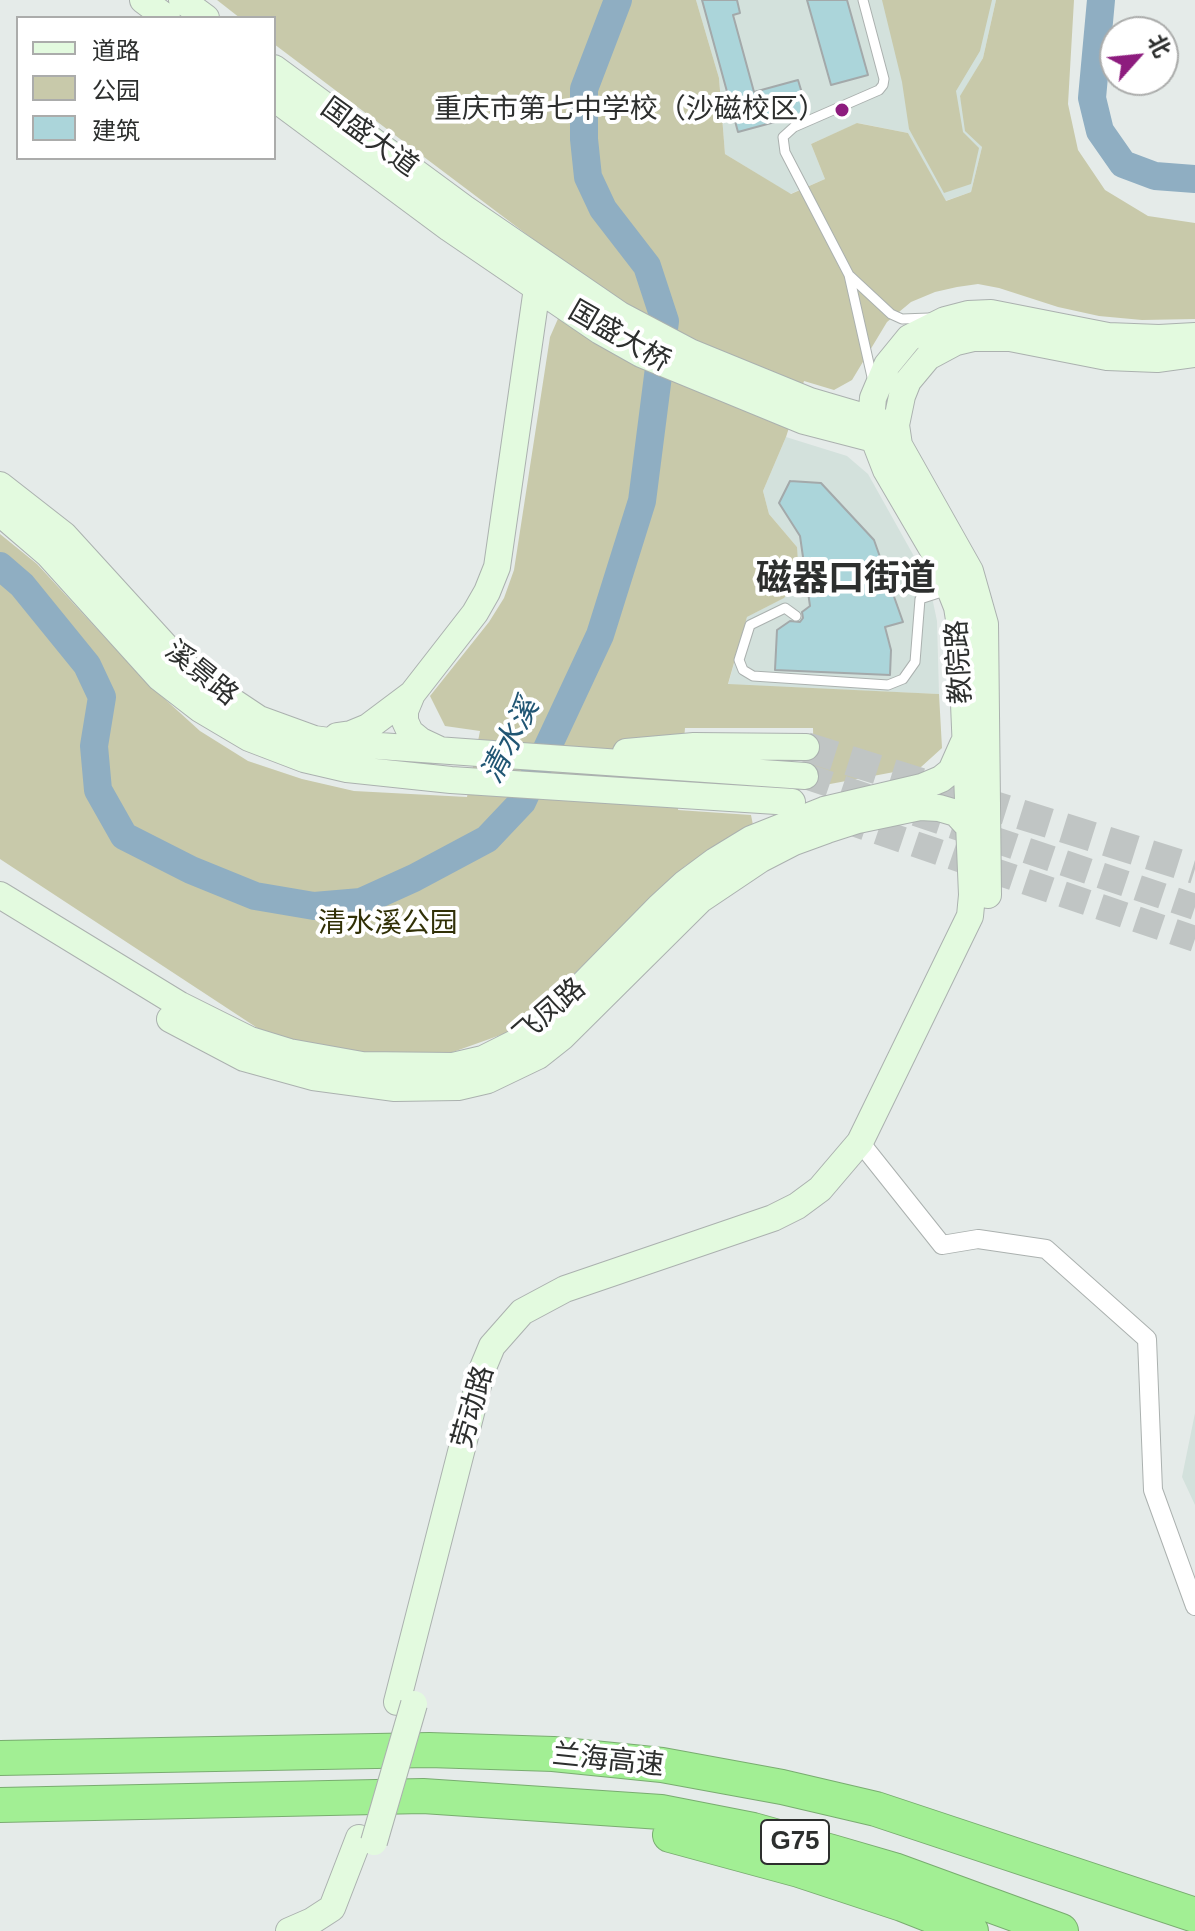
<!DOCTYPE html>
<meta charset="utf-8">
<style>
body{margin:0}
#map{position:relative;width:1195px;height:1931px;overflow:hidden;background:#e5ebe9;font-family:Helvetica,"Noto Sans SC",sans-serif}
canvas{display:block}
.legend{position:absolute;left:16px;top:16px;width:260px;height:144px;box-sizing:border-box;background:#fff;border:2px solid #abacab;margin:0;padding:10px 14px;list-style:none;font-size:24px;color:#2d2f2e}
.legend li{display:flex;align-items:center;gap:16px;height:40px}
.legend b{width:40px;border:2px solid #abacab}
.north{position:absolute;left:1099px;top:16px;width:80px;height:80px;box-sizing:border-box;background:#fff;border:2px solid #abacab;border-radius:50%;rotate:63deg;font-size:22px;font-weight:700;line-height:32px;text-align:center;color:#2d2f2e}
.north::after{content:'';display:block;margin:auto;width:28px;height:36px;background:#8d1c7e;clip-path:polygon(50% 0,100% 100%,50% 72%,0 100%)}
</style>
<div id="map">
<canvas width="1195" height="1931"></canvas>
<ul class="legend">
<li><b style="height:10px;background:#e3fadf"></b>道路</li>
<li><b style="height:22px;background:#c8c9aa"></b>公园</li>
<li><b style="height:22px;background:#abd5da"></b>建筑</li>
</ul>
<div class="north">北</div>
</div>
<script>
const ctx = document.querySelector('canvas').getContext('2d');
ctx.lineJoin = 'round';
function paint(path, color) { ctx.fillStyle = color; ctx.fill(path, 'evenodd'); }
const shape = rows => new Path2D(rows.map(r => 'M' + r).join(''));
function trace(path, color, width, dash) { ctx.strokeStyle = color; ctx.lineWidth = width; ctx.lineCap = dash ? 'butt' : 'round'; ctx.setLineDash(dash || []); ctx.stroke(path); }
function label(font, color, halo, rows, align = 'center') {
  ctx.font = font + ' Helvetica,"Noto Sans SC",sans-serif'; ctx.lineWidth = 8; ctx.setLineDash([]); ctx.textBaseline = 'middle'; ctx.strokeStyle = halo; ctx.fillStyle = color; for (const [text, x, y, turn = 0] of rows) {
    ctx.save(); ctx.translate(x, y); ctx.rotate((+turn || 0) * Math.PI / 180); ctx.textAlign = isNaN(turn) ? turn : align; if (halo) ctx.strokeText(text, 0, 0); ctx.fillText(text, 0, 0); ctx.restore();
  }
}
paint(shape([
 [696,0,996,0,983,58,960,97,982,147,971,192,945,201,908,133,858,123,811,144,825,179,790,194,725,154,719,78],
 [786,437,847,456,868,474,925,576,932,597,937,621,939,694,728,685,747,617,783,598,797,547,769,514,763,491],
 [1195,1413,1195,1505,1182,1477]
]), '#d3e1dc');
paint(shape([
 [217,0,696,0,719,78,725,154,791,194,825,179,811,144,857,123,908,133,946,201,971,192,982,147,965,131,960,96,983,58,996,0,1074,0,1068,104,1078,150,1105,190,1148,216,1195,223,1195,319,1142,320,1099,316,1058,307,999,288,978,284,957,287,935,292,911,302,887,322,852,380,834,390,804,381,786,437,763,491,769,514,797,547,799,579,784,598,747,617,728,684,939,694,942,748,921,767,814,787,813,728,685,728,678,810,751,815,753,825,685,866,544,1003,509,1032,453,1052,400,1056,336,1051,265,1033,0,859,0,534,37,564,146,682,200,731,248,761,302,779,354,791,467,797,480,731,445,726,430,696,489,622,504,598,514,570,550,337,578,273,274,44,274,18,240,18],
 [882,0,992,0,980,51,956,91,963,132,979,148,971,184,944,193,909,129,902,82]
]), '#c8c9aa');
trace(shape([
 [1101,0,1092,98,1100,131,1123,164,1155,176,1195,179],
 [0,566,22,585,87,665,102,697,94,746,98,790,124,836,191,870,255,896,314,906,361,902,414,878,487,839,522,802,600,635,642,501,665,321,647,266,603,209,588,177,584,139,584,89,618,0]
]), '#8faec2', 28);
const building = shape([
 [702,0,737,0,740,13,733,15,754,92,798,80,808,113,738,132,702,0],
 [807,0,847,0,868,75,831,85,807,0],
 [790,481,821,483,874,540,903,622,885,627,891,650,890,675,775,670,777,630,790,621,800,622,803,618,802,612,810,606,800,536,779,503,790,481]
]);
paint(building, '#abd5da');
trace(building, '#a3a9aa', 2);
trace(shape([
 [805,776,1195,907],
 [841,819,1195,939]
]), '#c0c5c4', 26, [26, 13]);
trace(shape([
 [806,747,1195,869]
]), '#c0c5c4', 30, [30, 15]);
const lane = shape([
 [849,275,785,152,783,137,794,127,879,90,883,85,884,79,863,0],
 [872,377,849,275,891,314,902,319,929,318],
 [796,616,785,608,750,625,739,660,743,670,753,676,888,685,903,679,915,662,920,599,948,590]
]);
const street = shape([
 [860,1142,942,1245,978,1239,1046,1249,1147,1339,1153,1490,1195,1606]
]);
const secondary = shape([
 [143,0,167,18],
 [182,0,206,18],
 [274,68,464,208,620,315,690,352,810,401,885,423],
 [274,98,449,228,600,331,641,354,804,421,889,443],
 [0,485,64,535,178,660,214,689,259,719,314,739,351,744,805,776],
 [0,513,48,554,160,678,200,709,249,738,304,759,347,769,451,780,792,802],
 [337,736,351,734,368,727,412,694],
 [438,749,421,741,410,732,405,721,405,711,412,694,475,613,487,592,497,567,537,288],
 [626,752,694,746,806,747],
 [0,895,180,1005,250,1040,289,1052,362,1065,453,1066,483,1059,527,1037,550,1018,659,907,684,884,715,861,751,839,824,810,922,787,941,779,951,771,963,744],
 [988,895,985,624,970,571,899,445,896,425,902,396,908,381,928,357,956,342,973,338,1010,338,1107,357,1157,359,1195,354],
 [170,1019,244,1058,313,1077,395,1088,458,1087,488,1080,538,1056,562,1037,700,900,761,859,794,842,827,830,858,820,920,807,939,808,956,813,968,826],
 [397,1702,482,1370,492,1346,522,1312,565,1289,773,1218,797,1206,820,1189,860,1142,970,916,972,895,961,632,957,607,938,559,886,470,874,439,871,419,873,398,887,365,909,338,945,320,968,314,991,313,1108,336,1159,338,1195,336],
 [289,1931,312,1921,332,1908,359,1838]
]);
const highway = shape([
 [0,1758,429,1750,553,1754,662,1765,782,1787,876,1809,1195,1915],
 [0,1805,423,1796,661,1812,753,1830,832,1852,894,1870,1061,1931],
 [670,1835,799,1870,902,1904,971,1931]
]);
trace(lane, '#abb1af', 11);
trace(street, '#abb1af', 20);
trace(secondary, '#abb1af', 28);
trace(highway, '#79ac70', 36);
trace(lane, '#fff', 9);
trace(street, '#fff', 18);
trace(secondary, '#e3fadf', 26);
trace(highway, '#a2ef94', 34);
const secondaryBridge = shape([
 [374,1842,414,1704]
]);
trace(secondaryBridge, '#abb1af', 28, []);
trace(secondaryBridge, '#e3fadf', 26);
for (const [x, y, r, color] of [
 [842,110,8,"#8d1c7e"]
]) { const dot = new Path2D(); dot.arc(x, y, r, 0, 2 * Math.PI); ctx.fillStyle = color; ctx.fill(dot); trace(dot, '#fff', 3); }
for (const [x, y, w] of [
 [795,1842,68]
]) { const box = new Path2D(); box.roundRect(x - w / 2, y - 22, w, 44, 6); ctx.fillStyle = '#fff'; ctx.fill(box); trace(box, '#2d2f2e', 2); }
label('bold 26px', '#2d2f2e', null, [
 ["G75",795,1842]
]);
label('28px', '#2d2f2e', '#fff', [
 ["重庆市第七中学校（沙磁校区）",826,110]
], 'right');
label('28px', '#2d2f2e', '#fff', [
 ["国盛大道",369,138,36],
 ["国盛大桥",619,337,30],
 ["教院路",960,662,-93],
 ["溪景路",201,674,39],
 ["飞凤路",550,1012,-41],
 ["劳动路",474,1407,-74],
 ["兰海高速",608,1761,6]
]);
label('28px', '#313006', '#fff', [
 ["清水溪公园",388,924]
]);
label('italic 30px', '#215674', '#fff', [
 ["清水溪",511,741,-63]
]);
label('bold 36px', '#2d2f2e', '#fff', [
 ["磁器口街道",846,580]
]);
</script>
